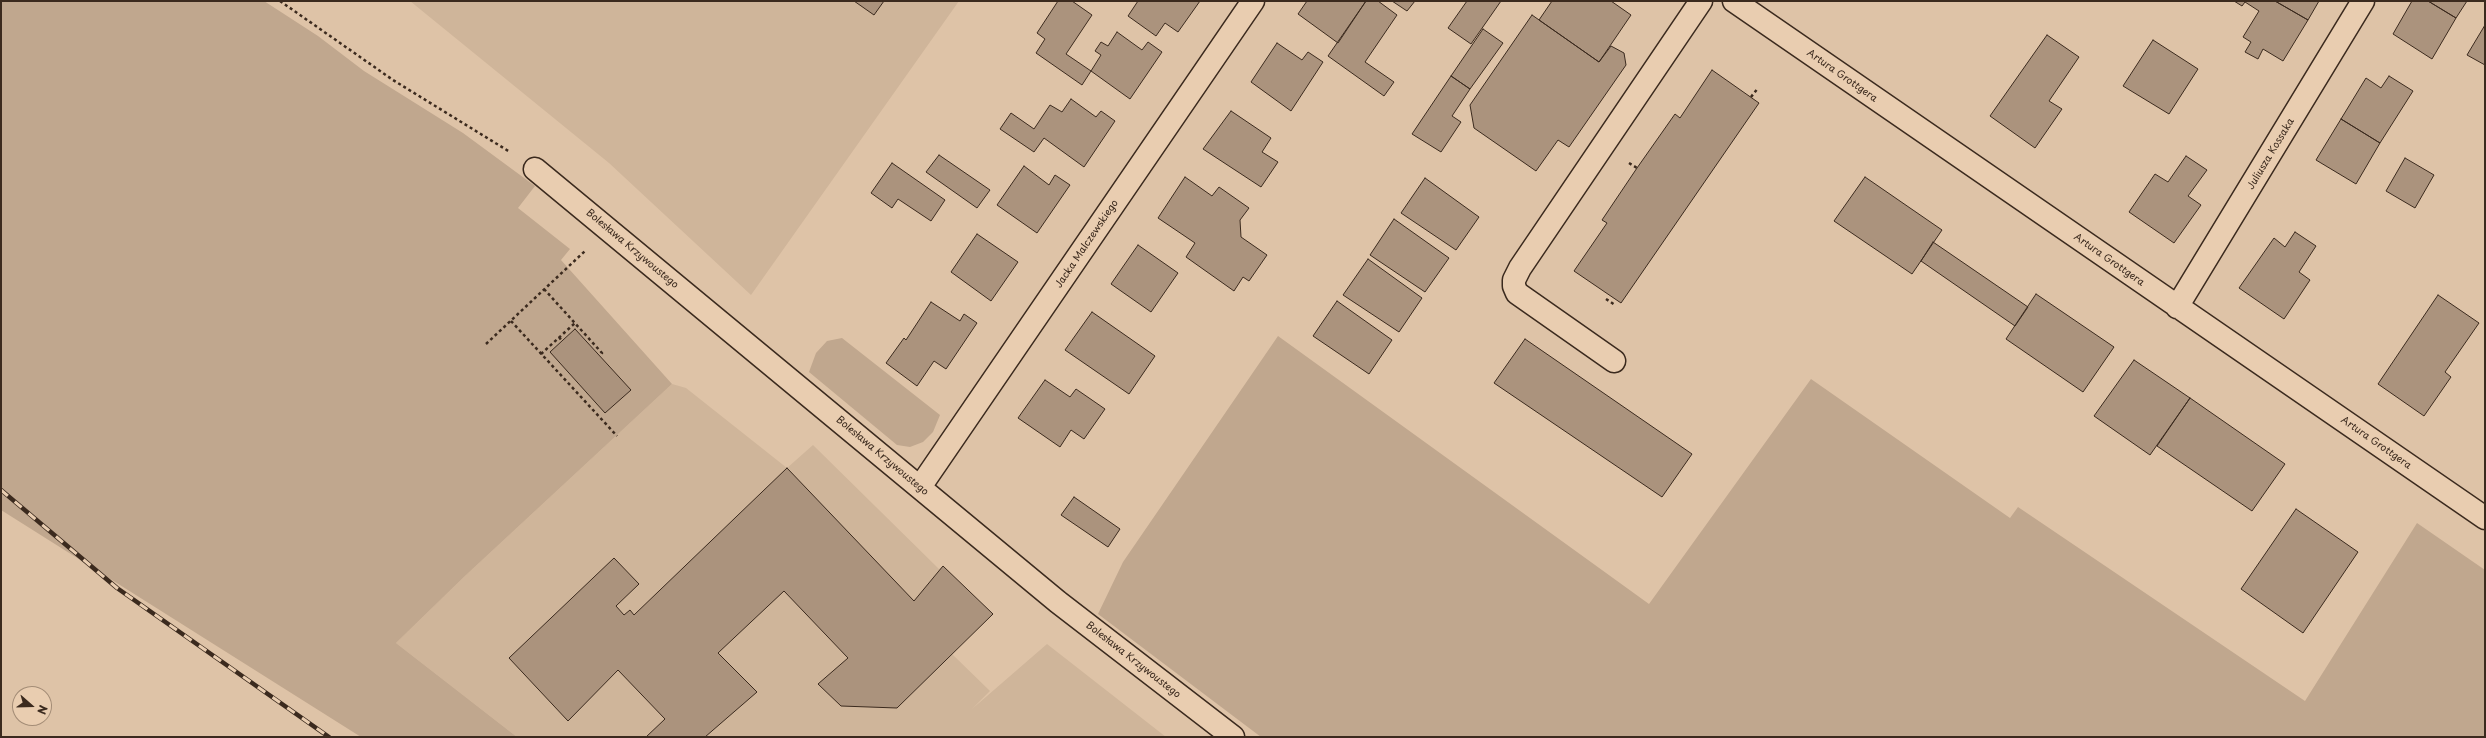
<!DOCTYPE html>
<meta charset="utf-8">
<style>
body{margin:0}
#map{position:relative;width:2486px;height:738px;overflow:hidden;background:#dec3a7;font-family:"Playpen Sans",sans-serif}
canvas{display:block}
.frame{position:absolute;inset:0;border:2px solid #3b2a1e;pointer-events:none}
.north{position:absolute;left:12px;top:686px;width:40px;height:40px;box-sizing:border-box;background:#e9cdb0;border:1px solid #a38c76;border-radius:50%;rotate:110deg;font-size:11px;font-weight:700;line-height:16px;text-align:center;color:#3b2a1e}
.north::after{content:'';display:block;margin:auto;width:14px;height:18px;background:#3b2a1e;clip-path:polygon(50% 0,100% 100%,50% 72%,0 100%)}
</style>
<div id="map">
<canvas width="2486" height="738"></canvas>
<div class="frame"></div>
<div class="north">N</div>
</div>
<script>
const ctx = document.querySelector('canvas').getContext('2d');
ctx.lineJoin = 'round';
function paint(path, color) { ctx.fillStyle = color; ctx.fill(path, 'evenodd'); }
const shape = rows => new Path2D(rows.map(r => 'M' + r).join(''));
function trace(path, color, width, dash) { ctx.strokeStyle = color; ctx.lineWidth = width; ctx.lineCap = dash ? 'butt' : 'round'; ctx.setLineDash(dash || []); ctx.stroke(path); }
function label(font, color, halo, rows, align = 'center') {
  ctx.font = font + ' "Playpen Sans",sans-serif'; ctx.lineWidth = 3; ctx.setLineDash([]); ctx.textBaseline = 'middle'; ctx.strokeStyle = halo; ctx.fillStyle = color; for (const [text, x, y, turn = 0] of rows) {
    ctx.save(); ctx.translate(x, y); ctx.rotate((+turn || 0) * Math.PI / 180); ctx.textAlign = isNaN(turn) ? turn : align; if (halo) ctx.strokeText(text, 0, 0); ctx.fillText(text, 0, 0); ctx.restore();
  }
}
paint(shape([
 [410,1,959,1,751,295,609,163],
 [672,384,686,388,787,468,813,445,939,569,943,566,993,614,952,654,990,691,972,709,1047,644,1166,737,517,737,396,643,465,576]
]), '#cfb59a');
paint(shape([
 [1,1,264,1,318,36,364,71,463,133,535,186,518,208,570,249,561,260,672,384,465,576,396,643,517,737,361,737,1,510],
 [1278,336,1649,604,1811,379,2010,518,2018,507,2305,701,2417,523,2485,570,2485,737,1261,737,1098,614,1123,562],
 [842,338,940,415,933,432,923,442,910,447,897,445,809,372,816,353,827,341]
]), '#c0a78e');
const building = shape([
 [854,1,884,1,874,15,854,1],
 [1058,1,1072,1,1092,15,1066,54,1091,71,1082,85,1036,53,1045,39,1037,33,1058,1],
 [1138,1,1200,1,1178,32,1165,23,1156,36,1128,16,1138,1],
 [1307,1,1366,1,1338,43,1298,14,1307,1],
 [1366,1,1378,1,1397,15,1365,62,1394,82,1384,96,1328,56,1366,1],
 [1392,1,1415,1,1407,11,1392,1],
 [1467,1,1501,1,1471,44,1448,28,1467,1],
 [1552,1,1611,1,1631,15,1599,62,1539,20,1552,1],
 [2234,1,2275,1,2308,20,2283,61,2263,49,2258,59,2245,52,2251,42,2243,37,2259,11,2245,2,2242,6,2234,1],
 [2275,1,2319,1,2308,20,2275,1],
 [2412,1,2428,1,2456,18,2432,59,2393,34,2412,1],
 [2428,1,2467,1,2456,18,2428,1],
 [1532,15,1599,62,1611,46,1624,53,1626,65,1569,147,1558,140,1536,171,1474,128,1470,105,1532,15],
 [2485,25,2485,65,2467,55,2485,25],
 [1483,29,1503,43,1470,89,1451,76,1483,29],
 [1117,32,1142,50,1148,42,1162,52,1130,99,1091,71,1101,55,1095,51,1101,42,1108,46,1117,32],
 [2047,35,2079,57,2049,101,2062,109,2035,148,1990,116,2047,35],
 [2153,40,2198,69,2169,114,2123,86,2153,40],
 [1277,43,1302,60,1308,52,1323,62,1291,111,1251,82,1277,43],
 [1712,70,1759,103,1621,303,1574,271,1607,223,1602,220,1637,168,1675,114,1680,118,1712,70],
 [1451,76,1470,89,1452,116,1461,122,1441,152,1412,134,1451,76],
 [2389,76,2413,91,2380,143,2341,119,2366,78,2381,88,2389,76],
 [1071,99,1096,117,1101,111,1115,121,1084,167,1044,138,1034,152,1000,129,1011,113,1034,129,1050,105,1062,112,1071,99],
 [1231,111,1271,138,1262,152,1278,162,1261,187,1203,149,1231,111],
 [2341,119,2380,143,2356,184,2316,160,2341,119],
 [939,155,990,190,977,208,926,172,939,155],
 [2186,156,2207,170,2188,196,2201,205,2174,243,2129,212,2155,174,2168,182,2186,156],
 [2405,158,2434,175,2415,208,2386,191,2405,158],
 [892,163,945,200,931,221,898,199,892,208,871,193,892,163],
 [1024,166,1049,185,1055,175,1070,185,1037,233,997,205,1024,166],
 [1185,177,1212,196,1219,187,1249,208,1240,220,1241,237,1267,255,1249,281,1243,277,1234,291,1186,257,1195,243,1158,218,1185,177],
 [1865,177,1942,230,1912,274,1834,221,1865,177],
 [1425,178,1479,217,1456,250,1401,213,1425,178],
 [1394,219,1449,258,1425,292,1370,255,1394,219],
 [2295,232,2316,246,2299,272,2310,280,2284,319,2239,288,2274,238,2285,247,2295,232],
 [977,234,1018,262,991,301,951,272,977,234],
 [1933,242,2028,307,2015,326,1921,261,1933,242],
 [1138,245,1178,273,1151,312,1111,284,1138,245],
 [1368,259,1422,298,1399,332,1343,295,1368,259],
 [2036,294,2114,347,2083,392,2006,339,2036,294],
 [2438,295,2479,323,2445,372,2451,377,2424,416,2378,384,2438,295],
 [1337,301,1392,340,1369,374,1313,336,1337,301],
 [931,302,960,321,964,314,977,323,946,369,934,361,917,386,886,363,904,338,906,340,931,302],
 [1092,312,1155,356,1129,394,1065,350,1092,312],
 [575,329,631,390,605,413,550,352,575,329],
 [1525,339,1692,454,1662,497,1494,383,1525,339],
 [2134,360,2190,398,2150,455,2094,416,2134,360],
 [1045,380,1070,397,1076,389,1105,409,1084,439,1071,430,1060,447,1018,418,1045,380],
 [2190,398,2285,464,2252,511,2157,446,2190,398],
 [787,468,914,601,943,566,993,614,897,708,841,706,818,684,848,658,784,591,718,653,757,692,705,737,646,737,665,719,618,670,568,721,509,658,614,558,639,584,616,606,624,615,630,610,634,615,787,468],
 [1074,497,1120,529,1108,547,1061,515,1074,497],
 [2296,509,2358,552,2303,633,2241,589,2296,509]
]);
paint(building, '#ab937d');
trace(building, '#3b2a1e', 1);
const minor = shape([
 [1734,1,2485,518],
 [535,169,1058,602,1233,737],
 [2177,307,2363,1],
 [1614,361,1517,293,1514,286,1514,280,1520,268,1701,1],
 [920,487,1253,1]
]);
trace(minor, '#3b2a1e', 25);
trace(shape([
 [280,1,393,80,510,152],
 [1751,97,1758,88],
 [1629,163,1637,168],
 [544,289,602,353,599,355],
 [1606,299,1615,305],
 [511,321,617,436],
 [559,337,562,341],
 [486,344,585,251],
 [541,354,575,323]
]), '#3b2a1e', 2.5, [3, 3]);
trace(minor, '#e9cdb0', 22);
const rail = shape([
 [1,490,117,588,329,737]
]);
trace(rail, '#3b2a1e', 4.5);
trace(rail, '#e9cdb0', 3, [9]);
label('10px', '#3b2a1e', '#e9cdb0', [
 ["Artura Grottgera",1842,76,35],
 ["Juliusza Kossaka",2271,154,-59],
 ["Jacka Malczewskiego",1087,244,-56],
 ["Bolesława Krzywoustego",632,249,40],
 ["Artura Grottgera",2109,260,35],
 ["Artura Grottgera",2376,443,35],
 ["Bolesława Krzywoustego",882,456,40],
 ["Bolesława Krzywoustego",1133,660,38]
]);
</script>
